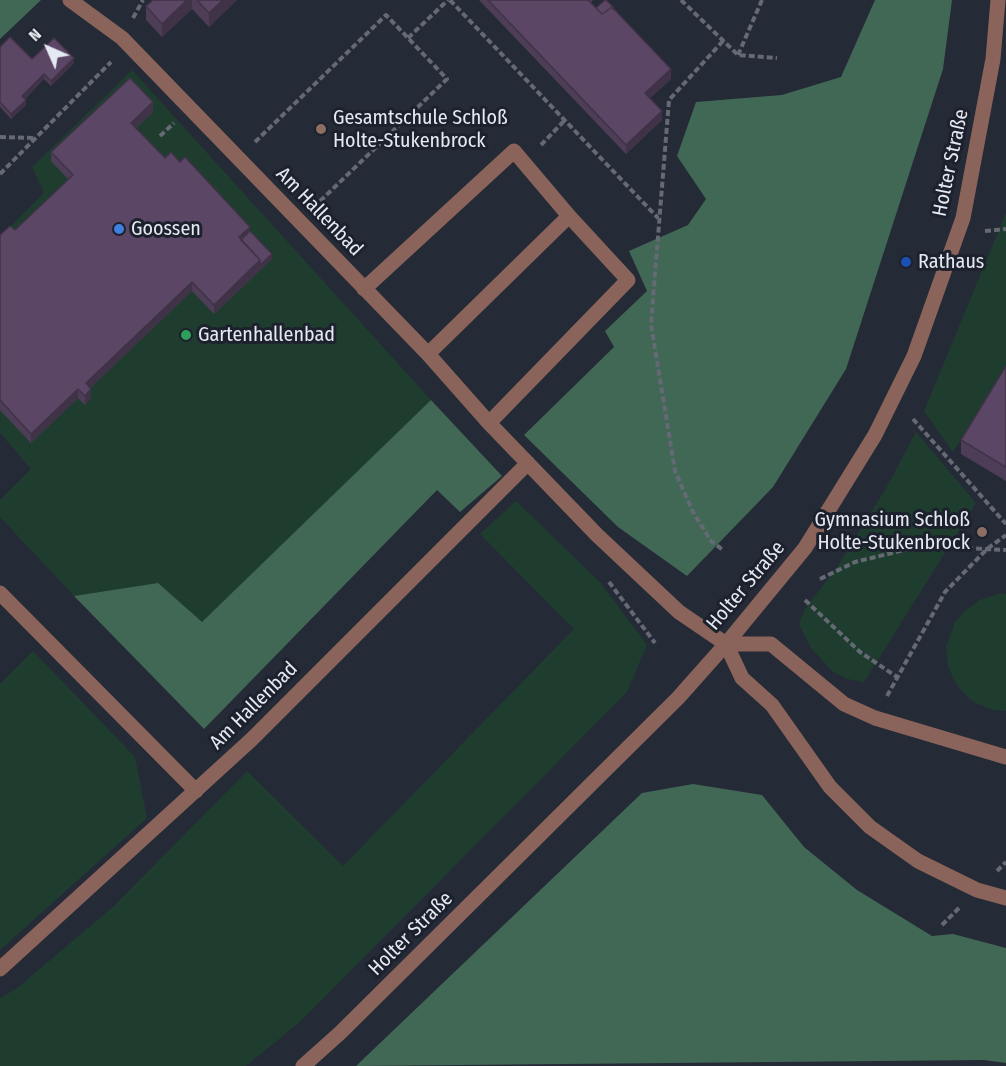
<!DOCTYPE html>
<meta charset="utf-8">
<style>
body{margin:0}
#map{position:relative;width:1006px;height:1066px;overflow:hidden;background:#252a37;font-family:"Fira Sans Condensed",sans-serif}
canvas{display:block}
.north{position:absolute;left:18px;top:18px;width:60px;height:60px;-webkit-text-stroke:4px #1c212d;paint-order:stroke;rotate:315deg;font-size:16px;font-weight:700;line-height:24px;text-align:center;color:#e5e9f1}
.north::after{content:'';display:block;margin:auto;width:21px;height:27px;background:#e5e9f1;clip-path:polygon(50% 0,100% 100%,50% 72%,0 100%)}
</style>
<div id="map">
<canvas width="1006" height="1066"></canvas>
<div class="north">N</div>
</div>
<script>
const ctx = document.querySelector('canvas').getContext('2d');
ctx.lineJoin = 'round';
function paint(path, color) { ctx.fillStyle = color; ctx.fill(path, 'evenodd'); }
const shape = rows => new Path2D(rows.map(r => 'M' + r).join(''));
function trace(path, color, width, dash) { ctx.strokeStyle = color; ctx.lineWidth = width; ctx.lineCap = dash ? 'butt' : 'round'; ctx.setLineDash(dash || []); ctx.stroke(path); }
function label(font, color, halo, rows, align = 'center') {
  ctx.font = font + ' "Fira Sans Condensed",sans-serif'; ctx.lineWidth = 6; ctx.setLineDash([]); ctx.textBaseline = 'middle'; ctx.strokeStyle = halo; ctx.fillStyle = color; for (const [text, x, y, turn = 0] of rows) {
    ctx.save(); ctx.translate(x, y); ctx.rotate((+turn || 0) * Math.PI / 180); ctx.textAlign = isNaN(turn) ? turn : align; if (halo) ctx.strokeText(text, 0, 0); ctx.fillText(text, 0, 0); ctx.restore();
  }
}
paint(shape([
 [132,70,431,400,202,623,158,583,74,596,0,517,0,500,31,469,0,433,0,237,44,193,32,167],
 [1006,213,1006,366,953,452,924,411],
 [916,432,976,503,864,682,847,679,833,672,811,648,799,624,805,609,839,564,888,485],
 [516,501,600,582,647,645,627,692,301,1021,246,1066,0,1066,0,998,16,989,114,906,247,771,343,866,574,629,480,534],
 [1001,593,1006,594,1006,711,989,709,972,701,958,687,948,667,946,647,955,622,964,612,980,600],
 [33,651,135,757,147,818,0,950,0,684]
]), '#1f3d2f');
paint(shape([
 [0,0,41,0,0,39],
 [875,0,952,0,943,69,846,369,773,487,687,576,618,527,524,435,614,347,605,331,647,291,629,251,688,225,706,199,677,156,696,102,782,95,841,77],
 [431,400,502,476,460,512,437,490,204,729,74,596,158,583,202,622],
 [693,784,762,795,804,847,857,890,932,936,953,934,1006,948,1006,1063,984,1060,356,1066,642,793]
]), '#416855');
trace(shape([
 [450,0,658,218],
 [681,0,738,55,777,58],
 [133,18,143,0],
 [408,38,448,0],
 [723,41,669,100,651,324,675,471,693,512,711,541,723,550],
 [738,55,762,0],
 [160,136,174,123],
 [0,137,36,138],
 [255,142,386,15,408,38,447,79,316,205],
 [541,145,564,121],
 [0,174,111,62],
 [985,231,1006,229],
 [913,419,1006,524],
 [820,579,855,562,921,546,1006,550],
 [609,582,655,643],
 [805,600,860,652,897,677],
 [887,696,945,592,987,549,1006,535],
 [997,871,1006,862],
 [942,925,961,906]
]), '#646974', 4, [6, 3]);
trace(shape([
 [70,0,122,38,428,354,489,423,597,535,679,612,726,644],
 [364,289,514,151,569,216],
 [428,354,569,216,628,280,489,423],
 [0,593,196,791],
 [726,644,742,678,772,705,830,787,870,827,918,861,977,890,1006,898],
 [726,644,771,644,844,704,875,718,1006,757],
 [0,969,252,739,528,463],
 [303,1066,340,1033,678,698,726,644,805,548,875,435,914,356,963,218,993,59,998,0]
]), '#8a645a', 15);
paint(shape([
 [153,0,237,0,209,27,192,9,162,37,146,20,146,6],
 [479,0,593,0,591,2,596,8,614,9,671,79,650,98,662,120,626,154],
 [0,47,32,59,74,63,51,86,44,79,25,99,26,105,11,119,0,107],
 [153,112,136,128,165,158,180,162,250,231,272,259,214,314,192,291,90,388,91,398,85,405,78,398,31,443,0,410,0,235,15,230,69,180,51,161,51,152],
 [1006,366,1006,481,961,454,961,440]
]), '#4e3d57');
paint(shape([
 [187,0,192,0,192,9,162,37,162,24],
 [223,0,237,0,209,27,209,13],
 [74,58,74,63,51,86,51,81],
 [671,69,671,79,645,103,645,93],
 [44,74,44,79,22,101,22,96],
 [26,100,26,105,11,119,11,114],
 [153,102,153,112,131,132,131,123],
 [662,111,662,120,626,154,626,145],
 [250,227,250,236,241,245,239,237],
 [272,254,272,259,214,314,214,305,260,260],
 [192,282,192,291,86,392,86,383],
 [78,389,78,398,31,443,31,434],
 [91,389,91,398,85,405,85,396]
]), '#403247');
const building = shape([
 [153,0,187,0,162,24,146,6,153,0],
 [197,0,223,0,209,13,197,0],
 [488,0,588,0,602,14,612,7,671,69,645,93,662,111,626,145,488,0],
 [605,0,606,0,614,8,613,9,612,7,602,14,596,8,605,0],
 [10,37,32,59,54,38,74,58,51,81,44,74,22,96,26,100,11,114,0,102,0,47,10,37],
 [130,78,153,102,131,123,165,158,171,152,180,162,185,157,250,227,239,237,260,260,214,305,192,282,86,383,91,389,85,396,78,389,31,434,0,400,0,235,10,226,15,230,73,175,51,152,130,78],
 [250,231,272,254,260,265,260,260,241,240,250,231],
 [1006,366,1006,467,961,440,1006,366]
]);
paint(building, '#5b4765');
trace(building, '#403247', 1.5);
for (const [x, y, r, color] of [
 [321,129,6,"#8d6e63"],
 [119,229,6,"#3f7fe0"],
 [906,262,6,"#1a4fb4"],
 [186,335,6,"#2e9e5b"],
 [982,532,6,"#8d6e63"]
]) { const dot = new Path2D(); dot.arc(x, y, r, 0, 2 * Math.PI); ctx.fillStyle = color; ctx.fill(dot); trace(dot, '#1c212d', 2); }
label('20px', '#e5e9f1', '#1c212d', [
 ["Gesamtschule Schloß",333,118],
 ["Holte-Stukenbrock",333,141],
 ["Goossen",131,229],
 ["Rathaus",918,262],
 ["Gartenhallenbad",198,335],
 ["Gymnasium Schloß",970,520,"right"],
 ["Holte-Stukenbrock",970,543,"right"]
], 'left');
label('20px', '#e5e9f1', '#1c212d', [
 ["Holter Straße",951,163,-78],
 ["Am Hallenbad",319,212,46],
 ["Holter Straße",746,586,-50],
 ["Am Hallenbad",254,706,-45],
 ["Holter Straße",411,934,-45]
]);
</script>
